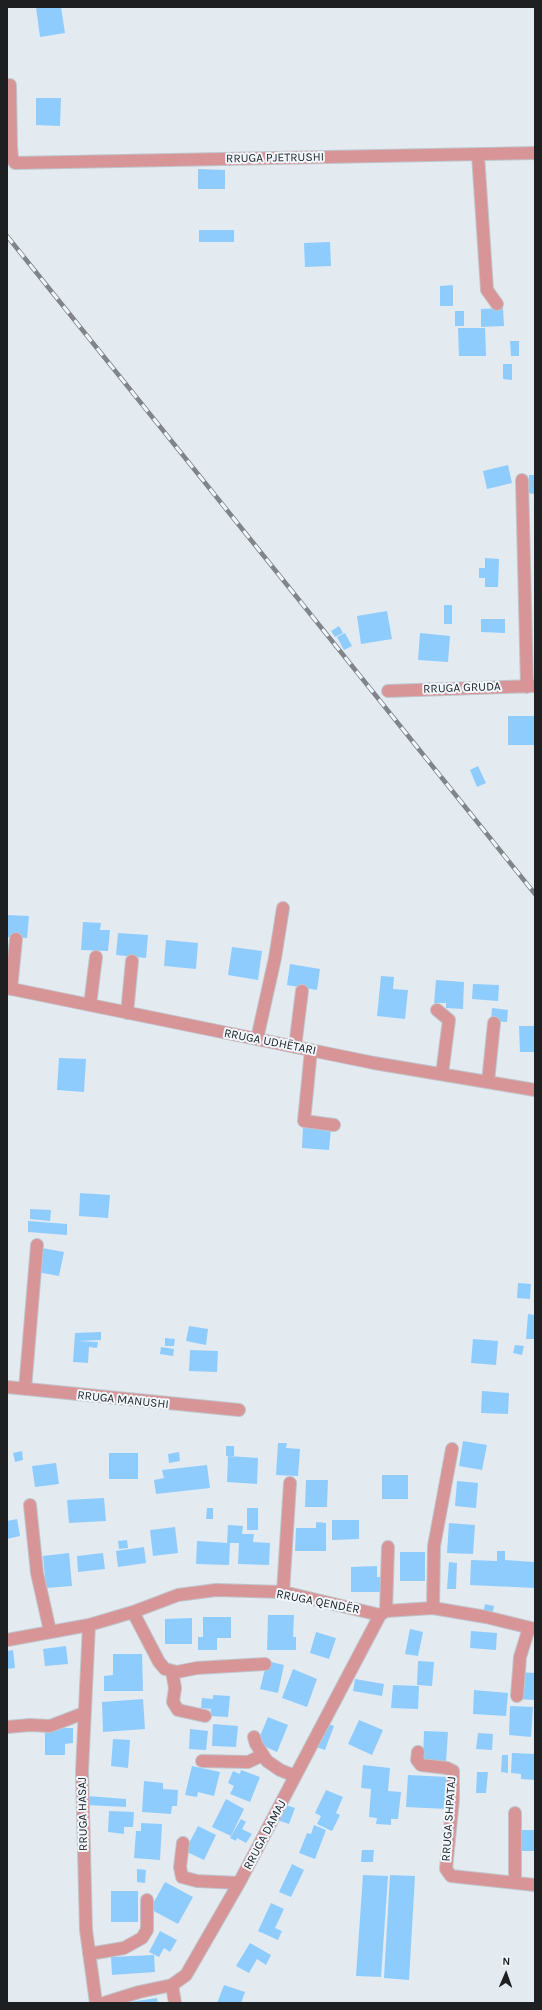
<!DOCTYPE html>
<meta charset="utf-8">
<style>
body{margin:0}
#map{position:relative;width:542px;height:2010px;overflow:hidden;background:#e3eaf0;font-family:Karla,sans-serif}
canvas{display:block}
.frame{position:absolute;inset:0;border:8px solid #1d1f21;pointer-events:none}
.north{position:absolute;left:486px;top:1954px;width:40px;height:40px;-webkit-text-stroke:3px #f0f7fd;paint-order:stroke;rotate:2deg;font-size:11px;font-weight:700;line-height:16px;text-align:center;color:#1d1f21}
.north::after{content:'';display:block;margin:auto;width:14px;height:18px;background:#1d1f21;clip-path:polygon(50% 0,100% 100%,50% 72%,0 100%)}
</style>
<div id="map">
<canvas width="542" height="2010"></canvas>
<div class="frame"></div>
<div class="north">N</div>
</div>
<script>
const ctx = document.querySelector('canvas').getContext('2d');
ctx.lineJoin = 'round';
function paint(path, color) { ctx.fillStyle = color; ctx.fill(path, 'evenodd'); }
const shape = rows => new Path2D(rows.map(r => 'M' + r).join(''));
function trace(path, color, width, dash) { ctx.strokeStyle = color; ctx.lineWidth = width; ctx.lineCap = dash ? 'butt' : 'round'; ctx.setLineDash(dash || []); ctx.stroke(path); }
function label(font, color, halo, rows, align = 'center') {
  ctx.font = font + ' Karla,sans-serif'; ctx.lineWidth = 4; ctx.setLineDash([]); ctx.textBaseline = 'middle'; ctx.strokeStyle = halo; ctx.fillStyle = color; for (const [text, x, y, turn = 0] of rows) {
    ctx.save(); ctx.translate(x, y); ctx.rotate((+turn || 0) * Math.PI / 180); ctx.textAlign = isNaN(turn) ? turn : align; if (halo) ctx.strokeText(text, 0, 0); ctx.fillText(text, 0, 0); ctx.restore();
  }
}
paint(shape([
 [36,7,61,7,65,33,40,37],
 [36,98,61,98,60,126,36,125],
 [198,169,225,170,225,189,198,189],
 [199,230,234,230,234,242,199,242],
 [330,242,331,266,305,267,304,243],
 [453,285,453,306,440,306,440,286],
 [503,308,504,326,481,327,481,309],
 [455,311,464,311,464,326,455,326],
 [458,328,485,328,486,356,459,356],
 [510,341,519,341,519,356,511,356],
 [503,364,512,364,512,380,503,379],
 [508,465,512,483,487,489,483,471],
 [529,475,535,475,535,494,528,493],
 [485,558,499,559,498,587,485,587,485,578,479,578,479,568,485,568],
 [444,605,452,605,452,624,444,624],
 [387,611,392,639,361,644,357,616],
 [481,619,505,619,505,633,481,632],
 [339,626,343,633,335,637,331,631],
 [345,633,352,646,344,650,337,637],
 [420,633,450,636,448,662,418,660],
 [508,716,535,716,535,745,508,745],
 [478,766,486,783,477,787,470,770],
 [7,915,29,916,27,938,7,937],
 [83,922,101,923,100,930,110,930,108,951,81,950],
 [118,933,148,935,146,958,116,955],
 [166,940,198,943,196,969,164,966],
 [232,947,262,951,258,980,228,975],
 [290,964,320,969,317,990,287,985],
 [381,976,394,977,393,989,408,990,405,1019,377,1016],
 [436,980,464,982,463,1009,446,1008,446,1003,434,1003],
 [473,984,499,985,498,1001,472,999],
 [492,1008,508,1010,507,1022,491,1021],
 [519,1026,535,1026,535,1052,520,1052],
 [59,1058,86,1059,84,1092,57,1090],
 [303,1126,331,1128,329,1150,302,1148],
 [80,1193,110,1195,108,1218,79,1216],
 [30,1209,51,1210,50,1221,30,1219],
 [28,1221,67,1224,67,1235,28,1232],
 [42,1248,64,1252,59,1276,37,1272],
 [518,1283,531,1284,530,1299,517,1298],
 [528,1314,535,1315,535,1339,526,1339],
 [189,1326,208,1329,206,1345,186,1341],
 [101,1332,101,1340,78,1341,98,1342,97,1348,89,1347,88,1363,73,1362,75,1333],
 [165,1338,175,1339,174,1346,165,1346],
 [473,1339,498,1341,496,1365,471,1363],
 [515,1345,524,1346,522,1355,513,1353],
 [161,1347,174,1349,173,1356,160,1354],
 [190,1350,218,1351,217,1372,189,1371],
 [482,1391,509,1393,508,1414,481,1413],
 [463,1441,487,1445,482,1470,459,1466],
 [278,1443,287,1443,286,1448,300,1449,298,1476,276,1475],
 [226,1446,234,1446,234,1456,226,1456],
 [22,1451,23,1460,15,1462,13,1453],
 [179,1452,180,1461,169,1463,168,1454],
 [109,1453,138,1453,138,1479,109,1479],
 [228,1456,258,1458,257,1484,227,1482],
 [56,1463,59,1484,35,1487,32,1466],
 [207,1465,210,1488,156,1494,154,1480,164,1478,162,1470],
 [382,1475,408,1475,408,1499,382,1499],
 [306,1480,328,1480,327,1507,305,1507],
 [457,1481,478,1483,476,1508,455,1506],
 [104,1498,106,1521,69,1523,67,1500],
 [207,1508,213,1508,213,1519,206,1519],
 [247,1508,258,1508,258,1530,247,1530],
 [17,1519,20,1536,7,1539,7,1521],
 [332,1520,359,1520,359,1539,332,1540],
 [316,1522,326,1523,326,1551,295,1551,296,1528,316,1528],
 [449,1523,475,1525,473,1554,447,1553],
 [228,1525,243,1526,242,1534,254,1534,253,1542,270,1543,269,1565,238,1564,239,1543,230,1543,229,1565,196,1564,197,1541,227,1543],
 [175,1527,178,1553,153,1556,150,1530],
 [127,1540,128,1548,119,1549,118,1541],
 [144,1547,146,1563,118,1567,116,1551],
 [497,1551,505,1551,505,1560,535,1562,535,1588,470,1585,471,1560,497,1561],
 [400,1552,425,1552,425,1581,400,1581],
 [69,1553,72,1586,46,1588,43,1556],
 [103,1553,105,1569,78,1572,77,1556],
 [449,1562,457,1563,456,1589,447,1589],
 [377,1566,377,1577,382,1577,382,1592,351,1592,351,1567],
 [485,1604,494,1606,492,1615,483,1614],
 [268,1615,294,1615,293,1637,296,1637,296,1650,267,1650],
 [203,1617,231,1617,231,1638,217,1638,217,1650,198,1650,198,1637,203,1637],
 [192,1618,192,1644,165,1644,165,1619],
 [410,1629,423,1632,418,1656,405,1654],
 [471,1631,497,1633,496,1650,470,1648],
 [316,1632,336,1638,329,1659,310,1653],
 [66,1646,68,1664,45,1666,43,1649],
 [13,1650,15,1668,7,1669,7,1651],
 [113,1654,142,1654,143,1691,104,1691,104,1676,113,1675],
 [267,1661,284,1665,278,1693,260,1689],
 [418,1661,434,1662,432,1686,417,1685],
 [293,1669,317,1679,307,1707,282,1698],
 [518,1672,535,1673,535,1700,517,1699],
 [355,1679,384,1684,382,1696,353,1691],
 [393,1685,419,1686,418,1709,391,1708],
 [474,1690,508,1693,506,1716,473,1714],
 [213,1695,230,1696,228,1717,210,1716,211,1709,201,1708,202,1698,213,1699],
 [143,1699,145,1729,103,1732,102,1702],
 [510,1706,533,1707,531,1737,509,1735],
 [268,1717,288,1725,277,1752,257,1743],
 [359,1720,383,1730,372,1755,348,1744],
 [325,1723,334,1726,325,1750,316,1747],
 [213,1724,238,1726,236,1747,212,1746],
 [45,1728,73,1728,73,1743,65,1744,65,1755,45,1755],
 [190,1729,208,1731,206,1750,189,1749],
 [424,1731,448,1732,446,1762,423,1760],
 [478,1733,493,1734,492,1750,476,1749],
 [113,1739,130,1740,128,1768,111,1766],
 [512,1753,535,1754,535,1780,521,1779,521,1774,511,1773],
 [502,1755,508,1755,508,1773,501,1772],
 [363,1765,390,1768,388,1791,401,1792,398,1819,391,1819,391,1825,376,1824,377,1818,369,1817,371,1789,361,1788],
 [192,1766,220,1772,214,1796,198,1792,197,1797,185,1795],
 [241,1770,260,1777,250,1802,230,1794,234,1786,228,1783,233,1771,240,1774],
 [477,1772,488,1772,486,1793,476,1793],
 [408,1775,448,1777,447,1809,406,1807],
 [144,1781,163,1783,163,1789,178,1790,177,1806,172,1806,171,1814,142,1812],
 [326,1790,343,1797,336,1813,340,1815,332,1831,317,1824,321,1816,315,1813],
 [88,1796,126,1799,126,1807,87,1805],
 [226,1799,244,1809,231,1836,212,1827],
 [283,1804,295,1808,289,1824,277,1820],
 [109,1811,134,1812,133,1827,124,1827,124,1834,108,1832],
 [241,1819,246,1822,242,1829,252,1834,246,1843,237,1838,236,1841,230,1838],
 [141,1823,162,1824,160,1860,134,1858,136,1831,141,1831],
 [314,1825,326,1830,315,1859,299,1853,307,1833,311,1834],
 [198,1826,216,1835,204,1860,185,1851],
 [519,1830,535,1830,535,1851,519,1851],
 [362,1850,374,1850,373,1862,361,1862],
 [292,1864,304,1870,291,1897,279,1892],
 [137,1869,146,1870,145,1883,137,1882],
 [363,1875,388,1876,381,1977,356,1976],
 [390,1875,415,1876,409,1980,384,1978],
 [165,1882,193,1897,178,1924,150,1909],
 [111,1891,138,1891,138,1922,111,1922],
 [271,1903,284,1909,275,1928,282,1931,278,1940,258,1931],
 [160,1931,177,1940,170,1952,164,1948,159,1957,149,1952],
 [250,1943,271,1955,266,1965,257,1959,249,1973,236,1966],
 [154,1955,155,1972,112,1975,111,1957],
 [224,1985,245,1992,241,2003,217,2003],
 [157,1998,158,2003,130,2003,130,2002]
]), '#8fccfe');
const minor = shape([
 [10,85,11,146,12,158,15,163,535,153],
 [478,155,487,290,497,304],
 [522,480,527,687],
 [388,691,534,686],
 [7,988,374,1063,535,1090],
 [11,989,16,939],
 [90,1005,96,957],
 [437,1010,449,1020,442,1074],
 [127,1013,132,961],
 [257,1039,275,958,283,908],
 [295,1047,302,991],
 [311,1050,304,1121,334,1125],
 [488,1082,494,1023],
 [7,1387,239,1410],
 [25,1389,37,1245],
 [30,1505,37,1573,50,1631],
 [283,1592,290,1483],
 [433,1608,434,1546,452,1449],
 [386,1611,388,1547],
 [133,1612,159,1662,165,1669,177,1672,197,1668,265,1664],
 [89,1625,82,1771,86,1930,96,2003],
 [7,1640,89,1625,133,1612,178,1595,216,1590,283,1592,380,1615,386,1611,433,1608,486,1617,535,1629],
 [172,1671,175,1688,173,1702,178,1710,205,1716],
 [517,1696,520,1657,529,1628],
 [7,1727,30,1725,50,1726,84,1713],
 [254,1737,256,1744,267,1761,280,1770,295,1776],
 [418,1752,417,1760,421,1765,447,1768,453,1771,453,1799,446,1869,451,1876,535,1885],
 [202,1761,248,1762,263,1755],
 [183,1843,180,1867,182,1877,197,1881,239,1883],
 [515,1883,515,1813],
 [89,1954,124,1948,142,1938,147,1930,147,1900],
 [172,1985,175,2003],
 [104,2003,139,1992,172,1985,186,1975,239,1883,380,1615]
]);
trace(minor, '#bfc5cb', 14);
trace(minor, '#d89597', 12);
const rail = shape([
 [7,236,535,894]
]);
trace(rail, '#818589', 4.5);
trace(rail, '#f0f7fd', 3, [9]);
label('12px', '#1d1f21', '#f0f7fd', [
 ["RRUGA PJETRUSHI",275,158,-1],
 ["RRUGA GRUDA",462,688,-2],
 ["RRUGA UDHËTARI",270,1042,11],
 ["RRUGA MANUSHI",123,1400,6],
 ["RRUGA QENDËR",318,1602,11],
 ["RRUGA HASAJ",83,1814,-91],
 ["RRUGA SHPATAJ",449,1819,-86],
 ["RRUGA DAMAJ",265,1835,-62]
]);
</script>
